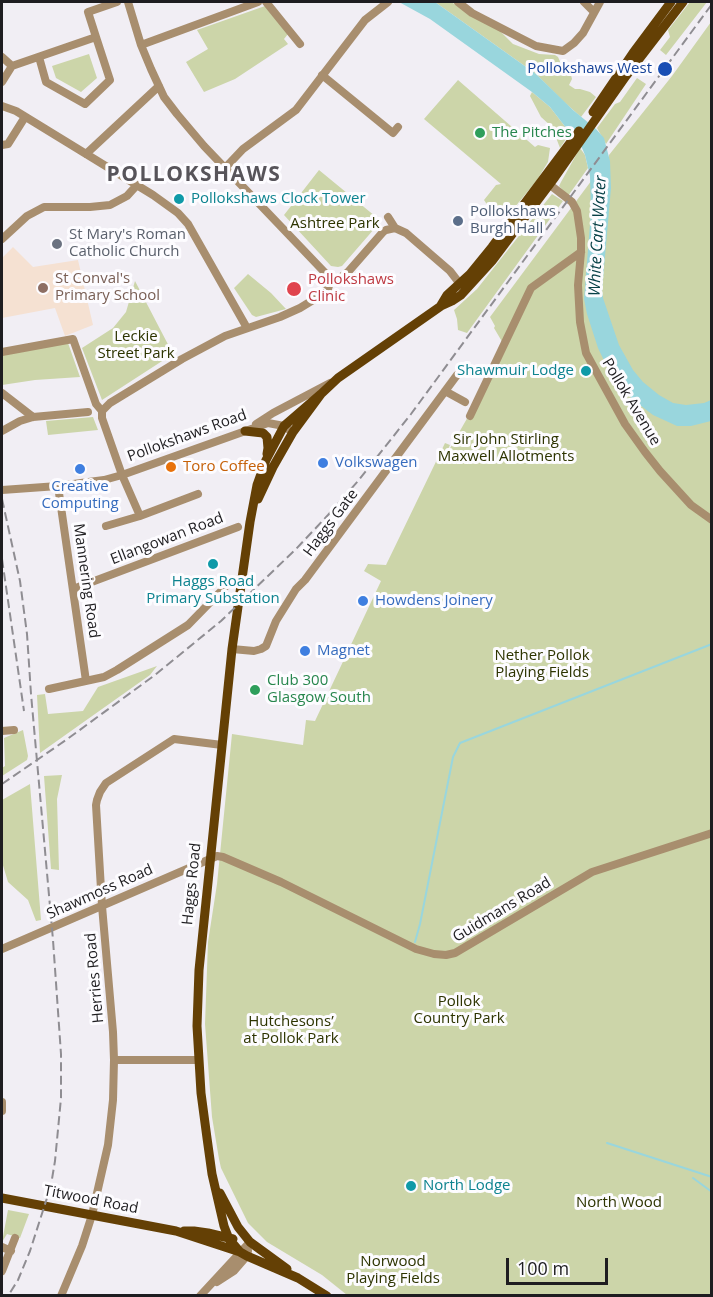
<!DOCTYPE html>
<meta charset="utf-8">
<style>
body{margin:0}
#map{position:relative;width:713px;height:1297px;overflow:hidden;background:#f1eef4;font-family:"Open Sans",sans-serif}
canvas{display:block}
.frame{position:absolute;inset:0;border:3px solid #1e1d20;pointer-events:none}
.scale{position:absolute;left:506px;top:1258px;width:102px;height:27px;box-sizing:border-box;border:3px solid #1e1d20;border-top:0;padding-left:8px;font-size:18px;line-height:21px;white-space:nowrap;color:#1e1d20;-webkit-text-stroke:4px #fdfcff;paint-order:stroke}
</style>
<div id="map">
<canvas width="713" height="1297"></canvas>
<div class="frame"></div>
<div class="scale">100 m</div>
</div>
<script>
const ctx = document.querySelector('canvas').getContext('2d');
ctx.lineJoin = 'round';
function paint(path, color) { ctx.fillStyle = color; ctx.fill(path, 'evenodd'); }
const shape = rows => new Path2D(rows.map(r => 'M' + r).join(''));
function trace(path, color, width, dash) { ctx.strokeStyle = color; ctx.lineWidth = width; ctx.lineCap = dash ? 'butt' : 'round'; ctx.setLineDash(dash || []); ctx.stroke(path); }
function label(font, color, halo, rows, align = 'center') {
  ctx.font = font + ' "Open Sans",sans-serif'; ctx.lineWidth = 6; ctx.setLineDash([]); ctx.textBaseline = 'middle'; ctx.strokeStyle = halo; ctx.fillStyle = color; for (const [text, x, y, turn = 0] of rows) {
    ctx.save(); ctx.translate(x, y); ctx.rotate((+turn || 0) * Math.PI / 180); ctx.textAlign = isNaN(turn) ? turn : align; if (halo) ctx.strokeText(text, 0, 0); ctx.fillText(text, 0, 0); ctx.restore();
  }
}
paint(shape([
 [13,247,33,267,78,260,93,325,65,336,55,308,2,318,2,258]
]), '#f5e1d2');
paint(shape([
 [435,2,451,2,498,29,513,44,539,54,555,55,558,57,562,66,571,75,572,79,569,85,575,89,580,89,590,92,596,97,581,117,563,101,536,74],
 [690,2,707,2,666,55,660,50,670,37,668,30],
 [265,6,288,34,284,39,288,44,235,79,204,92,186,62,208,49,197,30],
 [711,22,711,1295,347,1295,322,1275,267,1242,248,1223,221,1168,219,1159,212,1117,205,1024,208,942,217,884,232,734,303,745,306,720,315,721,381,581,364,571,368,564,386,565,445,443,450,445,441,464,477,401,504,345,494,328,495,326,490,317,609,157,609,155,672,76],
 [89,54,97,78,81,92,56,78,52,66],
 [637,78,646,84,606,144,597,128,615,104,620,102],
 [458,80,535,147,538,145,550,148,548,162,537,180,506,218,494,215,484,200,496,185,501,184,424,119],
 [532,92,550,107,570,133,560,148,552,127,541,117,530,96],
 [580,148,585,155,588,168,568,196,559,186,561,182],
 [319,170,381,221,342,266,338,267,331,266,284,215],
 [552,194,563,201,467,333,458,330,457,319,454,310,477,289],
 [248,274,271,293,286,309,256,317,252,315,234,288],
 [135,281,173,354,102,400,82,348,113,328,126,312],
 [68,343,80,377,35,380,2,385,2,355],
 [93,417,98,430,48,435,46,421],
 [157,666,150,675,40,753,37,695,45,694,48,714,83,711,98,687],
 [23,730,28,756,27,760,2,776,2,768,5,766,4,738],
 [62,775,57,799,59,870,51,869,44,776],
 [30,784,41,920,36,921,28,900,8,882,2,862,2,800],
 [8,1210,29,1214,20,1238,7,1234,2,1242]
]), '#ccd5a9');
paint(shape([
 [399,2,435,2,536,74,573,110,596,129,604,138,610,161,611,188,602,291,603,298,619,345,633,370,643,382,659,395,673,403,686,405,704,403,711,400,711,421,691,426,677,426,653,415,632,399,619,384,608,369,598,348,587,314,584,299,591,212,590,176,585,155,582,148,570,133,550,107,532,92,430,19]
]), '#99d6dd');
trace(shape([
 [415,942,420,924,453,757,460,743,712,644],
 [607,1143,712,1177],
 [693,1178,712,1192]
]), '#99d6dd', 2);
trace(shape([
 [128,2,141,45,151,69,164,97,177,114,204,146,331,279],
 [266,2,300,44],
 [458,2,472,13,536,46,563,51,574,43,583,33,600,2],
 [584,2,594,12],
 [141,45,258,2],
 [2,57,12,66],
 [39,57,46,82,85,104,110,80,96,37],
 [322,75,393,133,398,127],
 [2,82,12,66,96,37,88,12,117,2],
 [2,106,16,111,153,195,178,213,188,224,247,328],
 [2,145,8,144,25,117],
 [86,154,159,86],
 [225,168,243,149,296,110,365,20,388,2],
 [545,181,572,202,577,211,581,238,581,252,578,285,580,322,586,353,625,424,645,452,660,471,691,505,712,520],
 [388,217,395,228,406,233,450,271,460,284],
 [2,239,27,216,44,207,90,207,110,205,127,196,137,185],
 [331,279,341,277,348,272,383,232,386,230,395,228],
 [2,352,73,339,96,404,102,411,102,418,122,475,140,516],
 [445,391,465,402],
 [2,393,33,417],
 [102,411,110,403,182,359,225,336,280,317,300,308,318,297,328,289,331,279],
 [470,416,531,288,581,252],
 [256,424,273,413,330,383],
 [2,431,20,421,33,417,88,412],
 [58,486,86,681],
 [2,490,58,486,104,480,122,475,268,423,284,426,288,429],
 [106,526,140,516,198,494],
 [73,589,238,527],
 [232,649,254,651,261,649,266,646,276,621,296,589,305,580,457,375],
 [49,689,104,677,117,670,188,625,229,583],
 [2,731,14,730],
 [2,949,217,856,223,857,281,882,416,949,434,954,446,955,455,953,592,872,712,833],
 [114,1060,198,1060],
 [2,1102,2,1111],
 [2,1247,11,1251],
 [2,1271,15,1238],
 [217,1282,234,1271,247,1256,248,1251],
 [61,1296,82,1246,92,1215,108,1145,113,1100,114,1060,113,1032,102,906,96,805,97,800,100,792,106,783,174,739,222,745],
 [200,1296,250,1242]
]), '#a88e6e', 8);
trace(shape([
 [593,112,633,53,671,2],
 [441,305,447,295,470,274,492,247,579,131],
 [245,431,263,433,267,437,268,448,267,454],
 [258,499,273,467,293,432,321,394,338,378,441,306,452,301,461,295,492,261,555,177,626,76,683,2],
 [220,1193,238,1227,250,1242,287,1269],
 [2,1198,176,1231,240,1252,247,1256,298,1278,327,1296],
 [184,1231,194,1231,208,1233,233,1239],
 [240,1252,229,1239,224,1226,212,1174,207,1138,201,1093,197,1026,199,970,232,649,250,522,257,485,266,460,284,426,321,394]
]), '#644005', 9);
trace(shape([
 [2,499,20,581,27,634,31,694,53,940,61,1054,61,1098,55,1161,52,1179,47,1198,30,1251,18,1280,8,1296],
 [2,559,24,711],
 [2,784,66,740,155,675,221,621,296,549,328,515,358,481,411,414,712,4]
]), '#8f8d92', 2, [9, 4.5]);
for (const [x, y, r, color] of [
 [665,69,8,"#1a4fb4"],
 [480,133,6,"#2e9e5b"],
 [179,199,6,"#0f9aa8"],
 [458,221,6,"#5c6f8a"],
 [57,244,6,"#6b7280"],
 [43,288,6,"#8d6e63"],
 [294,289,8,"#e0444e"],
 [586,371,6,"#0f9aa8"],
 [323,463,6,"#3f7fe0"],
 [171,467,6,"#e8710a"],
 [80,469,6,"#3f7fe0"],
 [213,564,6,"#0f9aa8"],
 [363,601,6,"#3f7fe0"],
 [305,651,6,"#3f7fe0"],
 [255,690,6,"#2e9e5b"],
 [411,1186,6,"#0f9aa8"]
]) { const dot = new Path2D(); dot.arc(x, y, r, 0, 2 * Math.PI); ctx.fillStyle = color; ctx.fill(dot); trace(dot, '#fdfcff', 2); }
label('15px', '#164399', '#fdfcff', [
 ["Pollokshaws West",652,69]
], 'right');
label('15px', '#27864d', '#fdfcff', [
 ["The Pitches",492,133],
 ["Club 300",267,681],
 ["Glasgow South",267,698]
], 'left');
label('15px', '#0d838f', '#fdfcff', [
 ["Pollokshaws Clock Tower",191,199],
 ["Shawmuir Lodge",574,371,"right"],
 ["Haggs Road",213,582,"center"],
 ["Primary Substation",213,599,"center"],
 ["North Lodge",423,1186]
], 'left');
label('15px', '#4e5e75', '#fdfcff', [
 ["Pollokshaws",470,212],
 ["Burgh Hall",470,229]
], 'left');
label('15px', '#2d3400', '#fdfcff', [
 ["Ashtree Park",335,224],
 ["Leckie",136,337],
 ["Street Park",136,354],
 ["Sir John Stirling",506,440],
 ["Maxwell Allotments",506,457],
 ["Nether Pollok",542,656],
 ["Playing Fields",542,673],
 ["Pollok",459,1002],
 ["Country Park",459,1019],
 ["Hutchesons’",291,1022],
 ["at Pollok Park",291,1039],
 ["North Wood",619,1203],
 ["Norwood",393,1262],
 ["Playing Fields",393,1279]
]);
label('15px', '#5b616d', '#fdfcff', [
 ["St Mary's Roman",69,235],
 ["Catholic Church",69,252]
], 'left');
label('15px', '#785e54', '#fdfcff', [
 ["St Conval's",55,279],
 ["Primary School",55,296]
], 'left');
label('15px', '#be3a42', '#fdfcff', [
 ["Pollokshaws",308,280],
 ["Clinic",308,297]
], 'left');
label('15px', '#1e1d20', '#fdfcff', [
 ["Pollok Avenue",631,402,59],
 ["Pollokshaws Road",187,436,-20],
 ["Haggs Gate",331,523,-53],
 ["Ellangowan Road",167,539,-21],
 ["Mannering Road",86,581,82],
 ["Haggs Road",192,884,-84],
 ["Shawmoss Road",100,892,-24],
 ["Guidmans Road",502,910,-31],
 ["Herries Road",95,978,-95],
 ["Titwood Road",91,1200,11]
]);
label('15px', '#366cbe', '#fdfcff', [
 ["Volkswagen",335,463],
 ["Creative",80,487,"center"],
 ["Computing",80,504,"center"],
 ["Howdens Joinery",375,601],
 ["Magnet",317,651]
], 'left');
label('15px', '#c56008', '#fdfcff', [
 ["Toro Coffee",183,467]
], 'left');
label('italic 16px', '#064046', '#fdfcff', [
 ["White Cart Water",598,236,-87]
]);
ctx.letterSpacing = '1.5px';
label('bold 21px', '#57545a', '#fdfcff', [
 ["POLLOKSHAWS",194,175]
]);
ctx.letterSpacing = '0px';
</script>
